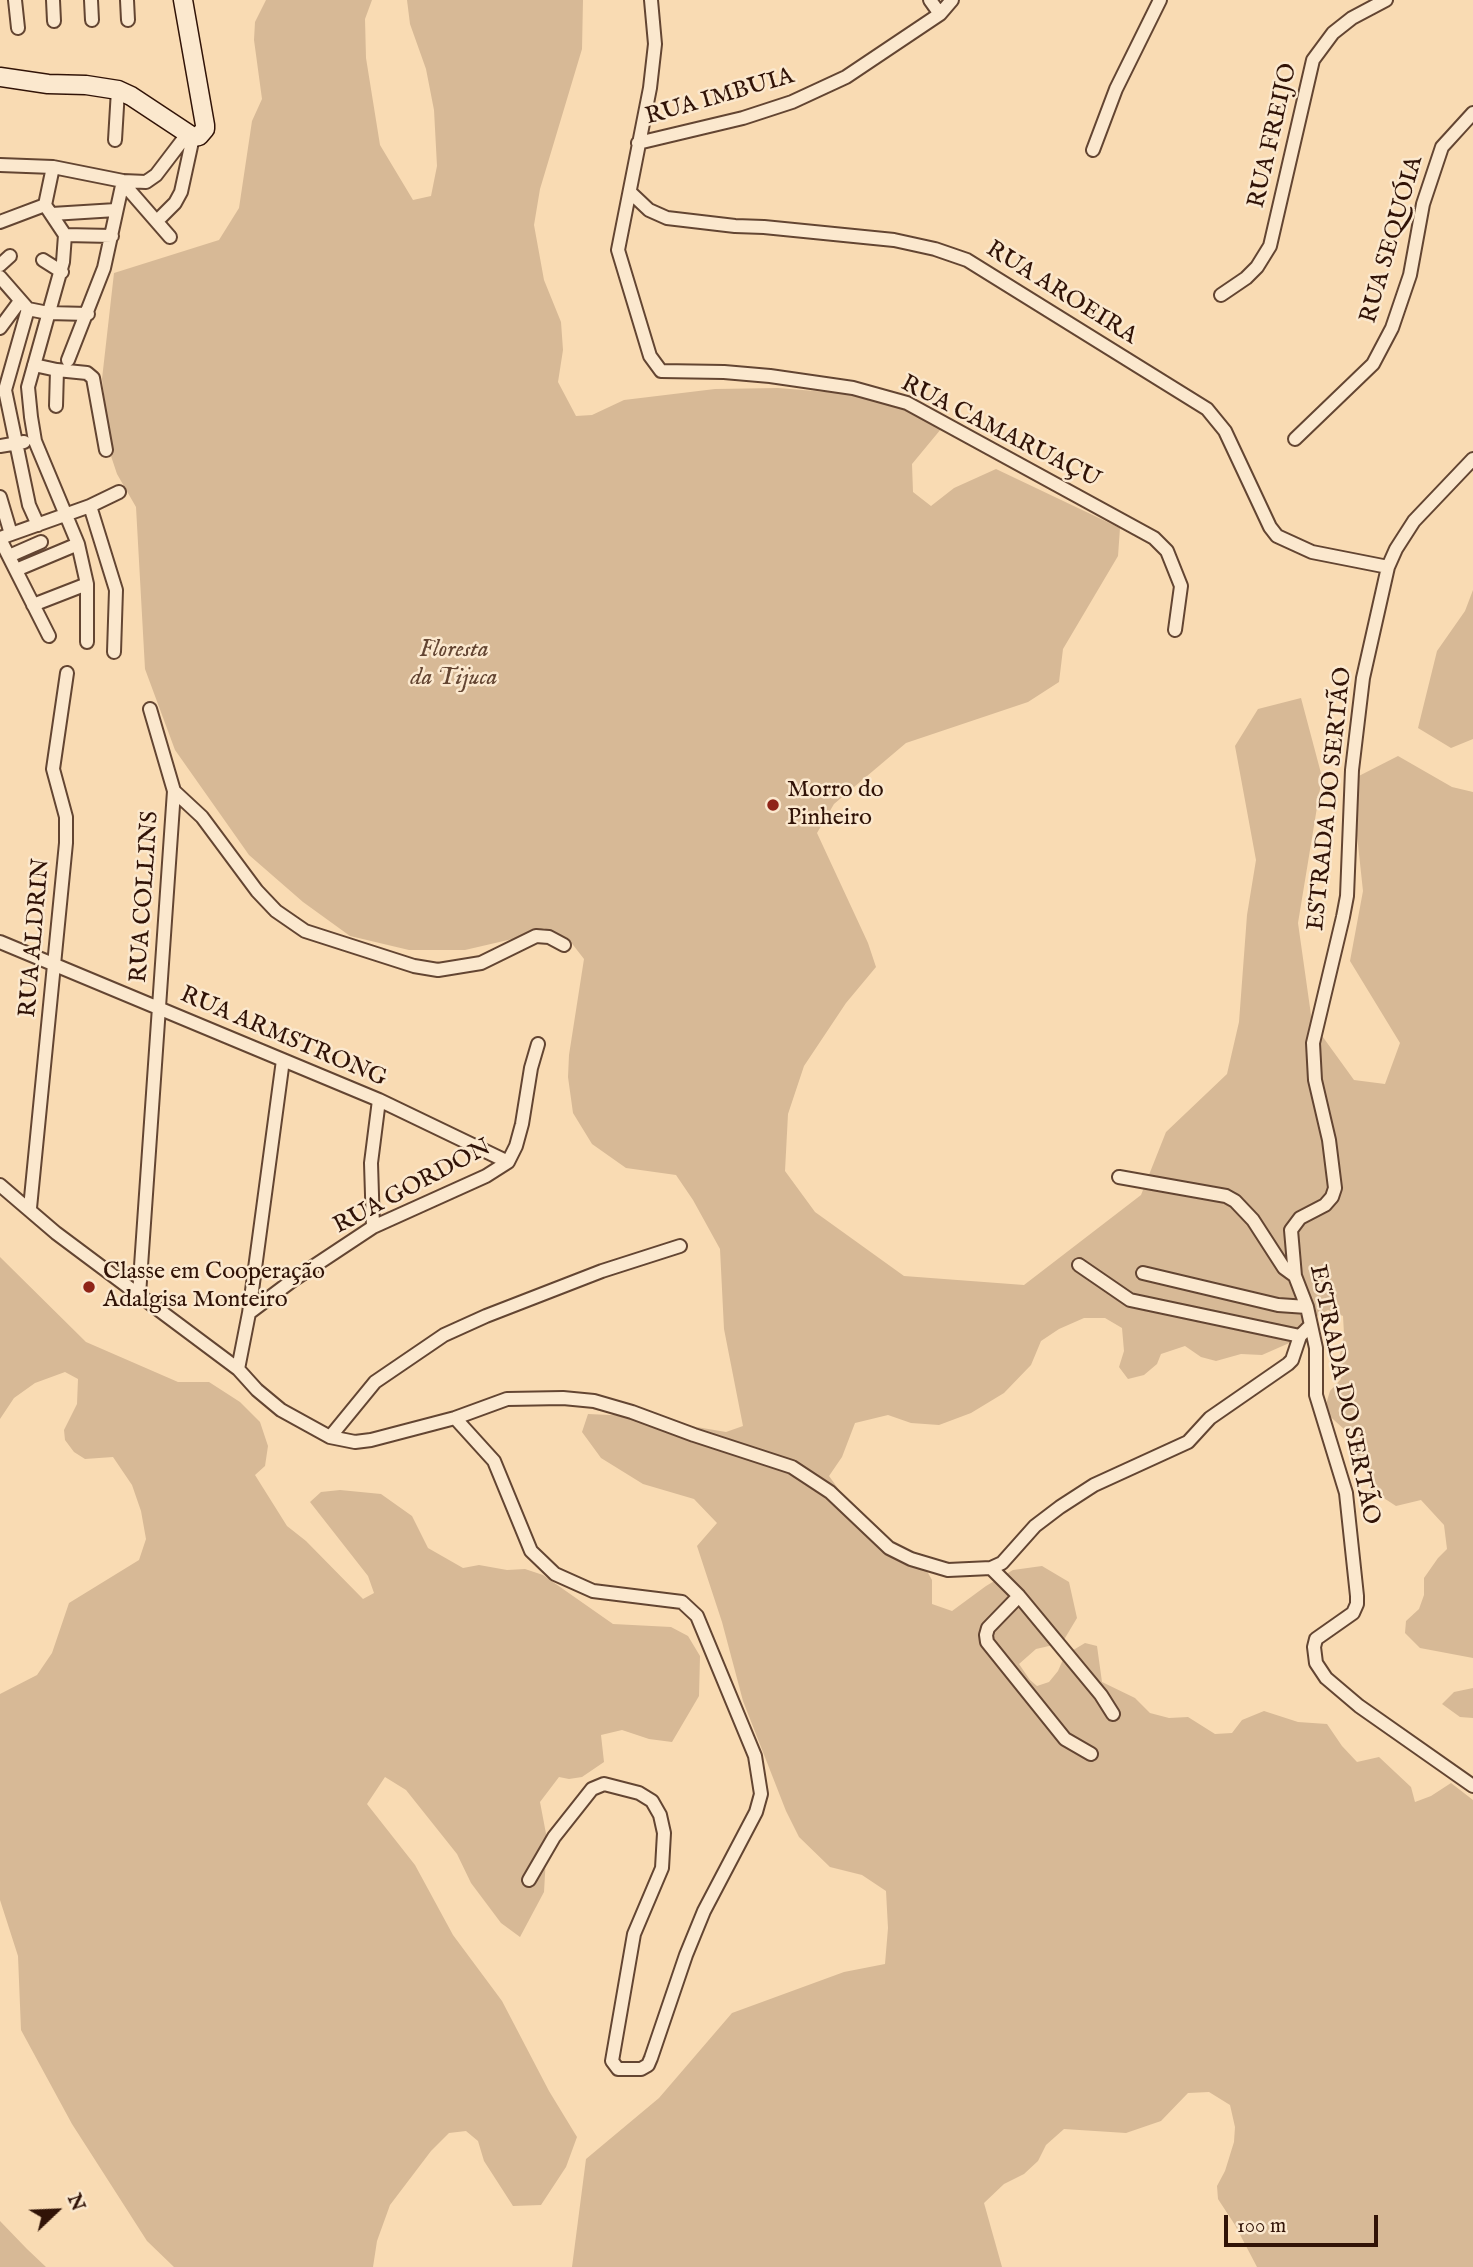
<!DOCTYPE html>
<meta charset="utf-8">
<style>
body{margin:0}
#map{position:relative;width:1473px;height:2267px;overflow:hidden;background:#f9dbb3;font-family:"IM FELL English",serif}
canvas{display:block}
.north{position:absolute;left:21px;top:2176px;width:70px;height:70px;-webkit-text-stroke:5px #fbe8ce;paint-order:stroke;rotate:67deg;font-size:19px;font-weight:700;line-height:28px;text-align:center;color:#311307}
.north::after{content:'';display:block;margin:auto;width:24px;height:32px;background:#311307;clip-path:polygon(50% 0,100% 100%,50% 72%,0 100%)}
.scale{position:absolute;left:1224px;top:2215px;width:154px;height:32px;box-sizing:border-box;border:4px solid #311307;border-top:0;padding-left:9px;font-size:21px;line-height:24px;white-space:nowrap;color:#311307;-webkit-text-stroke:5px #fbe8ce;paint-order:stroke}
</style>
<div id="map">
<canvas width="1473" height="2267"></canvas>
<div class="north">N</div>
<div class="scale">100 m</div>
</div>
<script>
const ctx = document.querySelector('canvas').getContext('2d');
ctx.lineJoin = 'round';
function paint(path, color) { ctx.fillStyle = color; ctx.fill(path, 'evenodd'); }
const shape = rows => new Path2D(rows.map(r => 'M' + r).join(''));
function trace(path, color, width, dash) { ctx.strokeStyle = color; ctx.lineWidth = width; ctx.lineCap = dash ? 'butt' : 'round'; ctx.setLineDash(dash || []); ctx.stroke(path); }
function label(font, color, halo, rows, align = 'center') {
  ctx.font = font + ' "IM FELL English",serif'; ctx.lineWidth = 5; ctx.setLineDash([]); ctx.textBaseline = 'middle'; ctx.strokeStyle = halo; ctx.fillStyle = color; for (const [text, x, y, turn = 0] of rows) {
    ctx.save(); ctx.translate(x, y); ctx.rotate((+turn || 0) * Math.PI / 180); ctx.textAlign = isNaN(turn) ? turn : align; if (halo) ctx.strokeText(text, 0, 0); ctx.fillText(text, 0, 0); ctx.restore();
  }
}
paint(shape([
 [266,0,372,0,365,19,366,58,380,145,413,200,431,196,437,166,434,110,426,69,410,24,407,0,583,0,582,49,540,189,534,225,544,280,561,322,563,350,558,382,576,416,592,415,624,400,715,389,778,388,839,393,896,404,941,429,912,464,913,492,931,506,954,488,996,469,1120,528,1118,556,1063,649,1059,682,1028,702,906,743,834,804,817,833,868,943,876,967,846,1003,804,1066,788,1114,785,1171,815,1212,904,1276,1024,1285,1141,1195,1166,1132,1227,1074,1239,1022,1247,915,1256,860,1235,746,1258,709,1301,698,1322,777,1298,923,1312,1022,1354,1080,1385,1084,1400,1043,1350,961,1363,891,1351,780,1398,756,1452,787,1473,792,1473,1658,1420,1648,1405,1633,1406,1621,1419,1609,1424,1595,1424,1578,1438,1558,1447,1549,1444,1525,1421,1500,1396,1506,1373,1491,1373,1471,1357,1456,1356,1440,1324,1411,1330,1391,1341,1379,1340,1354,1344,1334,1343,1316,1328,1310,1312,1319,1303,1337,1262,1355,1241,1354,1216,1361,1201,1357,1185,1346,1161,1354,1157,1364,1144,1375,1128,1379,1119,1367,1124,1351,1122,1328,1105,1318,1084,1318,1059,1329,1041,1341,1031,1365,1004,1393,971,1413,939,1425,911,1423,888,1415,855,1423,842,1457,829,1476,861,1520,893,1550,916,1552,932,1580,932,1604,952,1611,986,1586,1013,1570,1042,1566,1069,1582,1077,1618,1062,1643,1036,1649,1019,1664,1030,1680,1037,1686,1049,1682,1058,1671,1065,1655,1085,1643,1097,1646,1102,1682,1135,1698,1150,1713,1169,1718,1188,1717,1215,1734,1232,1733,1242,1720,1264,1711,1298,1722,1327,1724,1342,1746,1357,1762,1379,1757,1411,1787,1415,1802,1431,1796,1451,1783,1473,1800,1473,2267,1257,2267,1235,2225,1218,2199,1217,2186,1225,2171,1234,2142,1235,2127,1230,2105,1209,2092,1188,2093,1161,2121,1126,2133,1064,2129,1046,2145,1038,2161,1024,2174,1004,2184,984,2203,1002,2267,572,2267,586,2159,659,2098,732,2013,844,1972,885,1964,888,1928,886,1891,862,1875,830,1867,799,1837,786,1811,743,1701,722,1622,697,1546,717,1523,694,1499,643,1484,601,1458,582,1432,588,1414,632,1416,726,1432,743,1426,724,1329,720,1249,693,1200,676,1175,626,1168,592,1144,573,1113,568,1077,569,1055,584,959,570,941,544,928,521,937,465,950,409,950,350,936,303,902,249,855,175,750,145,669,136,507,117,474,111,456,102,379,114,273,219,240,239,208,252,121,262,99,254,40,255,22],
 [1473,590,1473,739,1451,748,1418,728,1437,651,1465,611],
 [0,1257,86,1342,178,1382,209,1382,240,1402,260,1422,268,1446,265,1466,255,1475,287,1526,306,1541,363,1599,374,1593,368,1576,310,1502,321,1492,340,1490,381,1494,412,1516,428,1548,463,1568,479,1565,507,1570,525,1569,543,1575,613,1624,671,1627,688,1636,700,1656,699,1696,672,1742,649,1739,622,1730,601,1735,604,1762,582,1777,569,1779,559,1777,540,1802,547,1839,544,1892,520,1937,501,1923,471,1883,457,1854,406,1790,385,1777,367,1804,415,1865,453,1935,502,2001,549,2091,577,2137,566,2167,541,2205,513,2206,484,2161,478,2141,466,2131,449,2133,431,2151,390,2205,377,2241,373,2267,174,2267,147,2241,72,2124,21,2030,18,1956,0,1900,0,1694,37,1675,52,1653,69,1603,139,1560,146,1539,141,1511,132,1485,113,1457,85,1459,74,1452,65,1440,64,1430,77,1404,78,1379,65,1372,35,1383,14,1398,0,1419],
 [1473,1688,1473,1718,1460,1717,1442,1704,1454,1692],
 [0,2221,27,2249,46,2267,0,2267]
]), '#d7b996');
const street = shape([
 [15,0,18,28],
 [53,0,54,21],
 [91,0,92,20],
 [127,0,128,20],
 [651,0,655,44,650,88,618,250,650,356,661,371,724,372,770,376,853,388,907,403,1154,538,1167,551,1181,586,1175,630],
 [930,0,940,14],
 [115,140,118,90],
 [638,143,743,118,792,102,846,77,940,14,952,0],
 [1093,150,1116,89,1160,0],
 [0,165,53,167,123,181,146,182,156,175,188,133],
 [123,183,170,237],
 [631,193,649,210,667,218,735,226,764,227,894,240,935,249,967,260,1207,409,1225,431,1270,527,1277,536,1312,552,1388,567],
 [45,205,65,235,63,262,28,387,31,417,35,441,78,544,87,584,87,642],
 [52,214,116,210],
 [157,221,175,203,181,192,193,137],
 [0,222,45,205,53,167],
 [65,235,112,236],
 [43,260,62,272],
 [0,265,10,256],
 [0,277,28,309,48,313,88,314],
 [1221,295,1246,278,1257,267,1270,246,1313,60,1333,33,1352,18,1386,0],
 [28,309,5,390,29,505,38,525],
 [0,328,20,301],
 [68,360,104,268,123,181],
 [34,365,57,370,56,406],
 [57,370,87,373,93,378,106,450],
 [1295,439,1373,364,1392,328,1410,275,1423,204,1442,147,1473,113],
 [0,446,24,442],
 [1473,459,1414,521,1396,549,1388,567,1363,678,1352,770,1347,896,1343,917,1313,1043,1315,1080,1329,1140,1335,1188,1332,1197,1325,1205,1300,1218,1291,1230,1295,1276,1307,1307,1316,1348,1316,1395,1346,1493,1357,1596,1357,1604,1353,1613,1316,1639,1314,1647,1316,1663,1326,1678,1359,1706,1473,1786],
 [0,497,11,534],
 [90,506,119,492],
 [0,538,90,506,116,590,114,652],
 [0,539,49,636],
 [9,556,41,542],
 [16,570,78,544],
 [33,605,87,584],
 [174,791,202,817,257,891,276,911,305,931,414,966,438,970,481,963,536,936,549,937,564,945],
 [0,942,379,1100,508,1162],
 [1119,1177,1226,1196,1235,1201,1253,1220,1284,1268,1295,1276],
 [0,1185,56,1233,238,1369,257,1390,281,1410,330,1437,355,1442,371,1440,455,1418,507,1399,563,1398,594,1401,632,1412,694,1435,792,1467,830,1492,889,1548,911,1559,948,1570,991,1568,1002,1563,1035,1526,1060,1507,1094,1485,1188,1442,1210,1418,1288,1364,1292,1360,1300,1336,1311,1325],
 [30,1208,66,843,66,817,53,769,67,673],
 [373,1227,371,1163,379,1100],
 [1079,1265,1130,1300,1300,1336],
 [1143,1273,1278,1305,1307,1307],
 [139,1295,174,791,150,709],
 [249,1313,283,1060],
 [238,1369,249,1313,293,1280,373,1227,486,1176,508,1162,516,1146,522,1124,531,1068,538,1044],
 [455,1418,494,1461,531,1551,555,1574,593,1591,682,1602,697,1616,755,1756,761,1794,756,1812,704,1911,686,1955,651,2058,648,2065,641,2069,618,2069,612,2061,634,1934,662,1868,664,1833,660,1815,652,1801,639,1793,604,1784,592,1789,554,1837,529,1880],
 [330,1437,375,1382,444,1335,486,1316,602,1271,680,1246],
 [991,1568,1019,1596,1101,1695,1113,1714],
 [1019,1596,988,1628,986,1635,987,1642,1065,1739,1091,1754]
]);
const secondary = shape([
 [0,77,48,84,86,85,118,90,131,96,193,137,199,136,205,129,205,125,183,0]
]);
trace(street, '#634532', 16);
trace(secondary, '#311307', 21);
trace(street, '#fbe8ce', 12);
trace(secondary, '#fbe8ce', 18);
for (const [x, y, r, color] of [
 [773,805,7,"#8f2418"],
 [89,1287,7,"#8f2418"]
]) { const dot = new Path2D(); dot.arc(x, y, r, 0, 2 * Math.PI); ctx.fillStyle = color; ctx.fill(dot); trace(dot, '#fbe8ce', 2.5); }
label('24px', '#311307', '#fbe8ce', [
 ["RUA IMBUIA",720,98,-16],
 ["RUA FREIJO",1274,136,-77],
 ["RUA SEQUÓIA",1393,240,-74],
 ["RUA AROEIRA",1061,294,32],
 ["RUA CAMARUAÇU",1000,433,27],
 ["ESTRADA DO SERTÃO",1331,799,-84],
 ["RUA COLLINS",146,897,-86],
 ["RUA ALDRIN",36,938,-85],
 ["RUA ARMSTRONG",283,1038,23],
 ["RUA GORDON",413,1188,-28],
 ["ESTRADA DO SERTÃO",1343,1395,78]
]);
label('italic 24px', '#634532', '#fbe8ce', [
 ["Floresta",454,651],
 ["da Tijuca",454,679]
]);
label('24px', '#311307', '#fbe8ce', [
 ["Morro do",787,791],
 ["Pinheiro",787,819],
 ["Classe em Cooperação",103,1273],
 ["Adalgisa Monteiro",103,1301]
], 'left');
</script>
